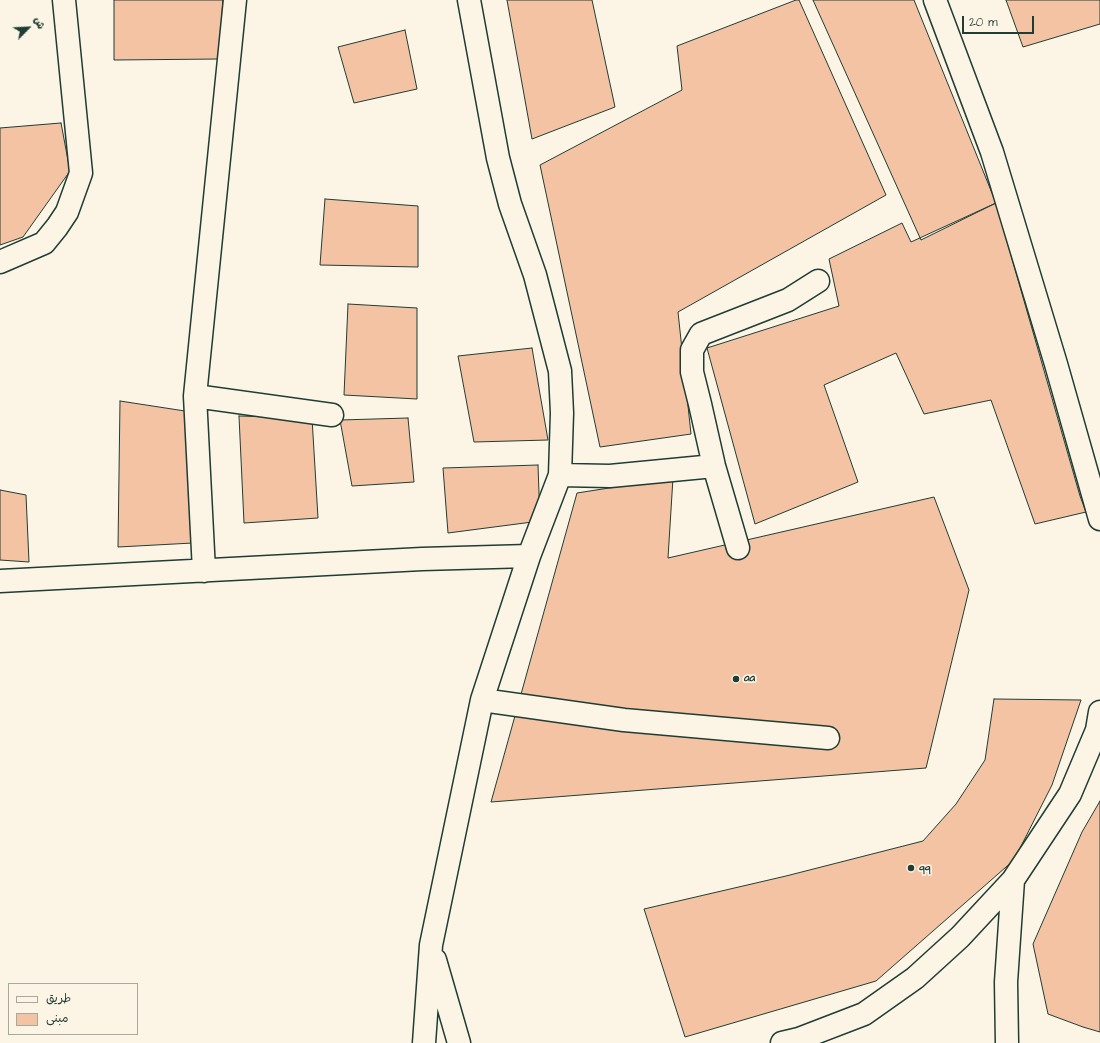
<!DOCTYPE html>
<meta charset="utf-8">
<style>
body{margin:0}
#map{position:relative;width:1100px;height:1043px;overflow:hidden;background:#fcf5e5;font-family:"Architects Daughter","Playpen Sans Arabic",sans-serif}
canvas{display:block}
.legend{position:absolute;left:8px;top:983px;width:130px;height:52px;box-sizing:border-box;background:#fcf5e5;border:1px solid #a4ab9e;margin:0;padding:5px 7px;list-style:none;font-size:12px;color:#1f3d34}
.legend li{display:flex;align-items:center;gap:8px;height:20px}
.legend b{width:20px;border:1px solid #a4ab9e}
.north{position:absolute;left:8px;top:8px;width:40px;height:40px;-webkit-text-stroke:3px #fcf5e5;paint-order:stroke;rotate:66deg;font-size:11px;font-weight:700;line-height:16px;text-align:center;color:#1f3d34}
.north::after{content:'';display:block;margin:auto;width:14px;height:18px;background:#1f3d34;clip-path:polygon(50% 0,100% 100%,50% 72%,0 100%)}
.scale{position:absolute;left:962px;top:16px;width:72px;height:18px;box-sizing:border-box;border:2px solid #1f3d34;border-top:0;padding-left:5px;font-size:12px;line-height:14px;white-space:nowrap;color:#1f3d34;-webkit-text-stroke:3px #fcf5e5;paint-order:stroke}
</style>
<div id="map">
<canvas width="1100" height="1043"></canvas>
<ul class="legend">
<li><b style="height:5px;background:#fcf5e5"></b>طريق</li>
<li><b style="height:11px;background:#f4c3a4"></b>مبنى</li>
</ul>
<div class="north">ش</div>
<div class="scale">20 m</div>
</div>
<script>
const ctx = document.querySelector('canvas').getContext('2d');
ctx.lineJoin = 'round';
function paint(path, color) { ctx.fillStyle = color; ctx.fill(path, 'evenodd'); }
const shape = rows => new Path2D(rows.map(r => 'M' + r).join(''));
function trace(path, color, width, dash) { ctx.strokeStyle = color; ctx.lineWidth = width; ctx.lineCap = dash ? 'butt' : 'round'; ctx.setLineDash(dash || []); ctx.stroke(path); }
function label(font, color, halo, rows, align = 'center') {
  ctx.font = font + ' "Architects Daughter",sans-serif'; ctx.lineWidth = 3.5; ctx.setLineDash([]); ctx.textBaseline = 'middle'; ctx.strokeStyle = halo; ctx.fillStyle = color; for (const [text, x, y, turn = 0] of rows) {
    ctx.save(); ctx.translate(x, y); ctx.rotate((+turn || 0) * Math.PI / 180); ctx.textAlign = isNaN(turn) ? turn : align; if (halo) ctx.strokeText(text, 0, 0); ctx.fillText(text, 0, 0); ctx.restore();
  }
}
const building = shape([
 [114,0,223,0,219,59,114,60,114,0],
 [507,0,592,0,615,107,532,139,507,0],
 [796,0,799,0,886,195,678,312,691,434,600,447,540,165,682,90,677,46,796,0],
 [813,0,914,0,996,203,921,240,813,0],
 [1006,0,1100,0,1100,24,1023,47,1006,0],
 [405,30,417,89,354,103,338,47,405,30],
 [61,123,70,171,23,237,0,245,0,128,61,123],
 [325,199,418,206,418,267,320,265,325,199],
 [996,203,1080,496,1086,512,1035,524,991,400,924,414,896,353,824,385,858,482,755,524,707,348,839,306,829,259,902,223,911,242,996,203],
 [348,304,417,308,417,399,344,395,348,304],
 [532,348,548,440,474,442,458,356,532,348],
 [120,401,185,411,193,543,118,547,120,401],
 [239,416,312,418,318,518,244,523,239,416],
 [408,418,414,482,352,486,340,420,408,418],
 [538,465,540,521,448,533,443,468,538,465],
 [673,478,668,558,934,497,969,590,926,768,491,802,577,493,673,478],
 [0,490,26,495,29,562,0,560,0,490],
 [994,699,1081,700,1052,785,1014,860,876,981,685,1037,644,909,786,876,923,841,956,804,985,760,994,699],
 [1100,801,1100,1032,1083,1027,1048,1014,1033,944,1082,832,1100,801]
]);
paint(building, '#f4c3a4');
trace(building, '#1f3d34', 1);
const minor = shape([
 [935,0,992,152,1056,364,1100,519],
 [0,262,44,243,57,227,67,212,81,173,64,0],
 [195,396,332,415],
 [560,475,610,476,714,466],
 [738,548,714,466,700,404,692,372,692,350,701,334,788,300,818,281],
 [204,571,195,396,235,0],
 [0,581,422,559,529,556],
 [482,700,624,720,828,738],
 [435,960,459,1043],
 [424,1043,431,945,482,700,529,556,560,475,562,413,560,371,535,275,510,204,498,158,469,0],
 [782,1043,799,1039,864,1014,915,978,960,937,1013,880,1070,794,1097,730,1100,712],
 [1007,1043,1006,982,1013,880]
]);
trace(minor, '#1f3d34', 25);
trace(minor, '#fcf5e5', 22);
for (const [x, y, r, color] of [
 [736,679,4,"#1f3d34"],
 [911,868,4,"#1f3d34"]
]) { const dot = new Path2D(); dot.arc(x, y, r, 0, 2 * Math.PI); ctx.fillStyle = color; ctx.fill(dot); trace(dot, '#fcf5e5', 1.5); }
label('bold 11px', '#1f3d34', '#fcf5e5', [
 ["aa",744,679],
 ["qq",919,868]
], 'left');
</script>
